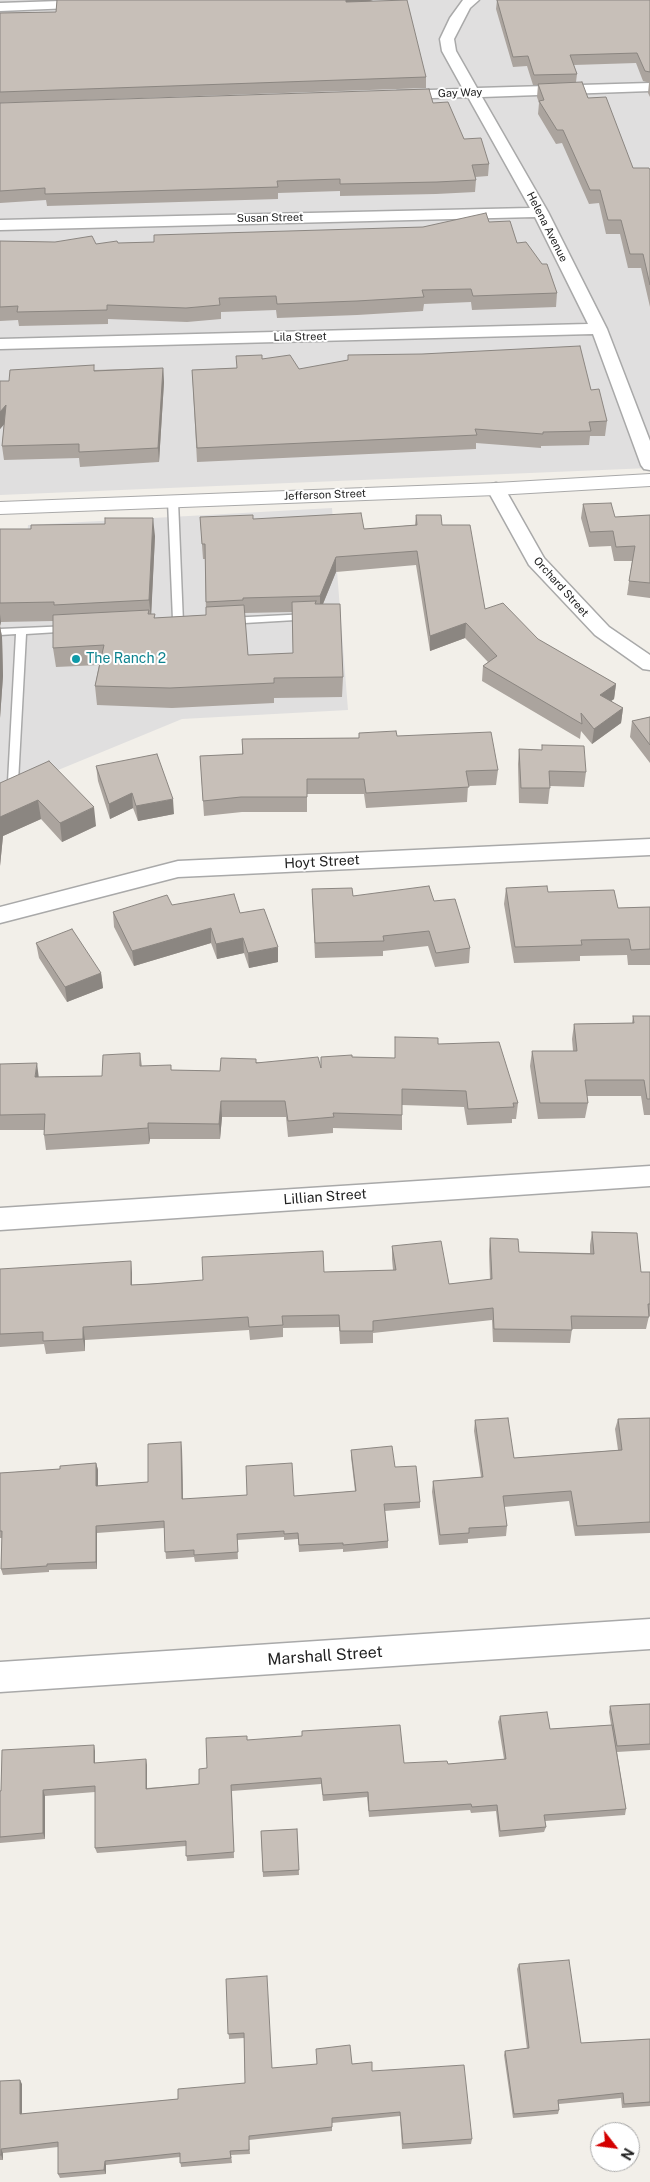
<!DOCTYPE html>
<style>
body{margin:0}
#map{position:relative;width:650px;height:2182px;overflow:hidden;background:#f2efe9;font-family:"Public Sans",sans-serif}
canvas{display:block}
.north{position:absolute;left:590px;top:2122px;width:50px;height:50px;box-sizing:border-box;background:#fff;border:1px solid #a7a7a7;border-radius:50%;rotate:120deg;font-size:14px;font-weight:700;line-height:20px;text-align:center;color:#222}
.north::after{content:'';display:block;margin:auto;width:18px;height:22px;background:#d40000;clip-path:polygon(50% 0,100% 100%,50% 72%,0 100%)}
</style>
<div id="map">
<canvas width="650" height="2182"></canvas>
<div class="north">N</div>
</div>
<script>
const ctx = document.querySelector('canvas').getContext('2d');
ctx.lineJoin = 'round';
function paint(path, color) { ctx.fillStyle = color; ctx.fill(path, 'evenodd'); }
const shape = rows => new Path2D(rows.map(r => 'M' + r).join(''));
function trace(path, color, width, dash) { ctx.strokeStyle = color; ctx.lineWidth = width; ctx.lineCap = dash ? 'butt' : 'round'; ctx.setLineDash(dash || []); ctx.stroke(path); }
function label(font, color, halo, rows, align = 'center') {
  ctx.font = font + ' "Public Sans",sans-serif'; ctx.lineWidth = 4; ctx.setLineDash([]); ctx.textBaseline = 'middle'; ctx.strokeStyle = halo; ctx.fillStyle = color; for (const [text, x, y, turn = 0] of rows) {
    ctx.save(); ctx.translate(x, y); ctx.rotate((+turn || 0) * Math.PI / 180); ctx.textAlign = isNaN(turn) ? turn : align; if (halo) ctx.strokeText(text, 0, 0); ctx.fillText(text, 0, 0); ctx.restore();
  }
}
paint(shape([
 [0,0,650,0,650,468,0,495],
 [332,508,348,710,182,719,0,794,0,622,20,621,28,525]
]), '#e0dfdf');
const service = shape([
 [173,498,178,501,183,623,182,625,168,627,163,624,173,620,168,501,173,498],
 [308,614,313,617,312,619,228,624,223,621,228,618,308,614],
 [70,626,75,629,74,631,26,634,18,782,17,785,9,785,8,782,16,634,0,635,0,629,70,626]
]);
const minor = shape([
 [90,0,97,4,95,7,0,11,0,3,90,0],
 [463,0,479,0,470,8,454,39,456,51,477,88,650,83,650,91,482,97,548,212,607,329,650,441,650,470,644,469,641,465,593,334,0,349,0,339,588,324,535,217,0,230,0,220,530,208,468,97,397,99,390,95,397,91,463,89,442,51,440,39,450,18,463,0],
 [496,483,503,485,505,489,544,558,609,627,650,655,650,670,643,669,595,635,529,565,487,489,489,485,496,483],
 [650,839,650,855,178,877,0,923,0,907,178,861,650,839],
 [650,1166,650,1186,0,1230,0,1208,650,1166],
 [650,1619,650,1649,0,1692,0,1662,650,1619]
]);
const tertiary = shape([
 [650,474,650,486,496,495,0,514,0,502,496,483,650,474]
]);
trace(service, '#a9a9a9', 3);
trace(minor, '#a9a9a9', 3);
trace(tertiary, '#a9a9a9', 2);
paint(service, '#fff');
paint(minor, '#fff');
paint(tertiary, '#fff');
paint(shape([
 [57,0,373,0,370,1,426,77,426,88,0,103,0,13,56,12],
 [497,0,650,0,650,83,643,81,636,63,574,65,577,74,576,82,588,98,633,168,650,170,650,307,641,268,628,268,620,234,606,234,599,203,589,204,562,143,556,144,538,114,539,103,537,97,538,85,533,85,527,66,513,67,496,9],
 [649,83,650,83,650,97,648,93],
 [0,103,433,103,464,139,489,164,488,176,475,177,476,180,475,192,436,194,340,196,340,191,278,193,278,199,47,206,46,200,0,203],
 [489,222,517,243,557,293,556,307,472,310,471,302,424,304,423,311,357,315,277,318,276,310,221,312,221,319,187,322,108,319,108,324,19,326,18,320,0,321,0,241,96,244,154,242,423,227],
 [262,359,299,369,591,390,607,421,605,436,590,436,589,445,541,446,541,448,476,443,476,449,197,462,192,370,237,368],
 [163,368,164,382,159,462,80,467,79,458,4,460,2,446,4,424,0,429,0,381,9,381,94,370],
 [583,504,615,517,650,515,650,598,627,595,632,561,614,561,611,546,589,547,581,518],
 [416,515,442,525,485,609,616,684,614,699,611,701,623,708,621,723,592,744,581,731,580,739,482,681,483,666,488,662,465,638,430,651,416,565,336,572,323,604,343,677,342,697,274,698,274,703,172,708,97,705,95,686,99,665,56,667,53,648,53,621,1,622,0,626,2,637,3,676,0,718,0,529,155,536,151,614,155,618,206,615,205,559,203,559,200,517,253,519,364,529,415,525],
 [292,612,293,653,248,655,244,613],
 [650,717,650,763,630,737,632,721],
 [359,733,397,736,498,770,496,785,468,786,467,802,366,808,364,794,307,794,307,812,242,812,204,816,200,756,242,754,242,739,359,738],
 [542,745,586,772,584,787,550,786,548,804,519,803,518,764,519,749,542,750],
 [96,766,174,814,138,821,133,808,110,819,98,781],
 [0,783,96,826,62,842,41,819,3,836,0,866],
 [506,888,548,892,618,908,650,907,650,965,628,965,627,955,580,956,580,961,514,963,504,904],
 [312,889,353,896,434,901,470,948,469,963,435,967,428,946,383,951,383,956,315,958],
 [172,905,240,913,278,962,249,968,244,953,217,959,211,943,134,966,114,927,113,912],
 [36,943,101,973,103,988,67,1002,39,958],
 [633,1016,650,1016,650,1115,644,1115,641,1096,587,1096,588,1103,585,1118,538,1119,530,1066,532,1051,573,1051,572,1039,574,1024,632,1023],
 [438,1044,518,1103,516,1119,512,1119,512,1123,467,1125,464,1107,402,1105,402,1130,333,1128,333,1133,288,1137,286,1117,222,1117,220,1139,150,1139,149,1144,46,1150,44,1135,44,1130,0,1130,0,1064,39,1077,102,1076,140,1053,142,1066,172,1070,220,1071,256,1062,321,1067,321,1057,352,1057,394,1058],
 [592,1232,641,1272,650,1272,650,1316,649,1316,646,1329,572,1329,570,1343,493,1342,492,1320,373,1333,373,1343,340,1344,339,1327,283,1328,283,1337,250,1340,249,1330,85,1340,85,1351,46,1354,44,1344,0,1347,0,1269,132,1273,132,1285,324,1272,393,1270,392,1259,392,1246,449,1284,490,1280,489,1251,490,1238,519,1252,590,1253,590,1245],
 [650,1418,650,1533,575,1536,569,1501,504,1507,507,1526,506,1536,468,1539,468,1543,439,1545,432,1492,433,1481,481,1477,474,1431,475,1420,514,1458,618,1450,615,1429,618,1419],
 [182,1449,183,1499,294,1496,355,1491,351,1457,351,1450,395,1467,420,1502,420,1508,385,1511,388,1541,388,1548,343,1552,343,1549,299,1552,298,1539,284,1540,284,1537,237,1540,238,1559,195,1562,194,1557,166,1559,164,1528,97,1533,97,1569,49,1570,49,1572,3,1575,1,1569,2,1538,0,1538,0,1473,60,1469,96,1463,98,1470,98,1486,148,1482],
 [650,1704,650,1750,617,1752,626,1809,625,1815,545,1821,546,1827,544,1832,499,1837,496,1811,471,1813,470,1810,369,1817,367,1797,323,1801,321,1784,232,1791,234,1858,187,1861,186,1846,97,1853,95,1848,95,1792,45,1796,45,1839,0,1843,0,1791,95,1751,95,1763,147,1765,147,1788,199,1784,207,1768,247,1740,404,1763,448,1764,504,1759,498,1722,500,1716,550,1729,611,1725,609,1712,610,1706],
 [297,1829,299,1875,263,1877,261,1831],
 [519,1964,581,2043,650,2039,650,2106,622,2108,621,2098,559,2104,559,2110,558,2114,513,2118,504,2055,505,2051,527,2049,517,1969],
 [226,1979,272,2068,352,2064,372,2071,472,2139,471,2144,402,2149,400,2116,332,2123,332,2131,249,2140,250,2154,231,2155,232,2163,181,2167,180,2157,106,2165,106,2174,60,2178,58,2174,58,2147,3,2153,3,2160,0,2160,0,2081,22,2084,22,2114,178,2099,245,2083,244,2038,229,2039]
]), '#aba49e');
paint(shape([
 [345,0,373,0,345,8],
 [163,368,164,382,159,462,158,448],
 [6,405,8,420,0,429,0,412],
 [153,518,155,536,151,619,149,600],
 [336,557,336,572,320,611,320,596],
 [0,614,1,622,0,626,2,637,3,676,0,718],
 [466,623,465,638,430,651,430,636],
 [616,684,614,699,598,710,600,695],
 [623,708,621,723,592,744,594,729],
 [132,793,133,808,110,819,109,804],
 [173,799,174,814,138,821,136,806],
 [38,800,41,819,3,836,0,866,0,817],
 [94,807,96,826,62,842,60,823],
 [211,928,211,943,134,966,132,951],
 [243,938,244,953,217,959,216,944],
 [278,947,278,962,249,968,248,953],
 [101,973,103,988,67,1002,65,987],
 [37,1063,39,1079,35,1077],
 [221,1101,222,1117,220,1139,219,1124],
 [148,1123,150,1139,149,1144,148,1128],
 [131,1261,132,1273,132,1297,131,1285],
 [83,1327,85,1340,85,1351,83,1339],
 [181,1442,182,1449,183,1506,182,1499],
 [96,1463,98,1470,98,1493,96,1486],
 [96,1526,97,1533,97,1569,96,1562],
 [94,1745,95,1751,95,1769,94,1763],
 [146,1759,147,1765,147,1794,146,1789],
 [43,1790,45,1796,45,1839,43,1833],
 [20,2080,22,2084,22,2119,20,2114],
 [1,2149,3,2153,3,2160,1,2155],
 [105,2161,106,2165,106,2174,104,2170]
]), '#8b8681');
const building = shape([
 [57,0,346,0,346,2,407,0,426,77,0,92,0,13,56,12,57,0],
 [497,0,650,0,650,72,645,71,637,53,570,55,577,74,534,75,528,56,513,57,497,0],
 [582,82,588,98,606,97,633,168,649,168,650,170,650,285,643,254,630,254,621,220,608,220,600,190,590,190,563,130,557,130,539,101,544,100,538,84,582,82],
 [429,89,433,103,448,102,464,139,481,138,489,164,472,165,476,180,437,182,340,184,340,179,277,181,278,187,45,194,45,188,0,191,0,103,429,89],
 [486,213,489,222,510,221,517,243,526,242,542,264,547,264,557,293,473,296,471,289,422,290,424,297,357,301,277,304,276,296,219,298,220,305,186,308,107,305,107,310,17,312,18,306,0,307,0,241,55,242,92,236,96,244,117,241,118,243,154,242,154,235,423,227,486,213],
 [580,346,591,390,599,389,607,421,589,422,591,431,543,432,543,434,475,429,477,435,197,448,192,370,237,368,236,356,262,355,262,359,290,355,299,369,348,360,348,355,422,354,580,346],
 [94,365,94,371,163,368,158,448,79,452,79,444,2,446,6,405,0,412,0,381,9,381,10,370,94,365],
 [611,503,615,517,650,515,650,583,629,581,635,546,616,547,613,531,590,532,583,504,611,503],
 [361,513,364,529,417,525,416,515,441,515,442,525,470,525,485,609,503,603,538,639,616,684,600,695,623,708,594,729,581,713,582,724,483,666,497,656,466,623,430,636,417,551,336,557,320,596,243,598,243,600,206,602,205,544,202,544,200,517,253,515,253,519,361,513],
 [105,518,153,518,149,600,54,605,54,602,0,603,0,529,31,529,31,525,105,524,105,518],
 [316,601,315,604,340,604,343,677,274,678,274,683,170,688,95,686,104,645,53,648,53,615,149,610,148,614,155,614,154,618,206,615,206,607,244,605,248,655,293,653,292,602,316,601],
 [650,717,650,745,632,721,650,717],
 [396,731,397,736,491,732,498,770,466,771,469,787,366,793,364,779,307,779,307,797,241,797,203,801,200,756,243,754,242,739,359,738,359,733,396,731],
 [542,745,584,746,586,772,549,771,550,788,521,788,519,749,542,750,542,745],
 [157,754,173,799,136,806,132,793,109,804,96,766,157,754],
 [49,761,94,807,60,823,38,800,0,817,0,783,49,761],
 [429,886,434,901,455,899,470,948,436,953,429,931,383,936,384,941,315,943,312,889,352,888,353,896,429,886],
 [547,886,548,892,614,890,618,908,650,907,650,949,631,950,629,939,581,940,582,945,515,947,506,888,547,886],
 [234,894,240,913,264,909,278,947,248,953,243,938,216,944,211,928,132,951,113,912,167,895,172,905,234,894],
 [72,929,101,973,65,987,36,943,72,929],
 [633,1016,650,1016,650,1099,647,1099,644,1080,585,1080,588,1103,540,1103,532,1051,577,1051,574,1024,634,1023,633,1016],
 [395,1037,438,1038,438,1044,499,1042,518,1103,513,1103,514,1107,468,1109,466,1091,402,1089,402,1115,333,1113,334,1117,288,1121,285,1101,221,1101,219,1124,148,1123,148,1128,44,1135,45,1114,0,1115,0,1064,37,1063,35,1077,102,1076,103,1055,140,1053,140,1066,171,1065,171,1070,220,1071,221,1058,256,1059,256,1063,318,1057,321,1068,321,1057,352,1055,352,1057,395,1058,395,1037],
 [592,1232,637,1233,641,1272,650,1272,650,1304,648,1304,649,1317,571,1316,572,1330,494,1329,493,1308,373,1321,373,1331,340,1331,339,1315,282,1316,283,1325,249,1327,248,1317,83,1327,83,1339,43,1341,43,1332,0,1334,0,1269,131,1261,131,1285,151,1284,203,1280,202,1257,323,1251,324,1272,396,1270,392,1246,441,1241,449,1284,492,1279,490,1238,518,1239,519,1252,594,1254,592,1232],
 [508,1418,514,1458,622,1450,618,1419,650,1418,650,1522,577,1526,571,1491,503,1496,507,1526,469,1528,469,1533,440,1535,433,1481,483,1477,475,1420,508,1418],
 [181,1442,182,1499,247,1495,246,1466,292,1463,294,1496,356,1491,351,1450,392,1446,395,1467,416,1466,420,1502,384,1504,388,1541,343,1545,343,1543,299,1545,298,1533,284,1534,284,1531,237,1534,238,1552,194,1555,194,1550,165,1552,164,1521,96,1526,96,1562,47,1564,47,1566,1,1569,2,1531,0,1531,0,1473,60,1469,60,1466,96,1463,96,1486,148,1482,148,1444,181,1442],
 [650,1704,650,1744,617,1746,610,1706,650,1704],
 [547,1712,550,1729,612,1725,626,1809,544,1815,546,1827,500,1831,497,1805,472,1807,471,1804,369,1811,368,1792,323,1795,321,1778,231,1785,234,1852,186,1856,186,1841,95,1848,95,1786,43,1790,43,1833,0,1837,0,1791,1,1791,2,1750,94,1745,94,1763,146,1759,146,1789,199,1784,199,1769,207,1768,206,1738,247,1736,247,1740,302,1736,302,1731,400,1725,404,1763,447,1761,448,1764,506,1759,500,1716,547,1712],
 [297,1829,299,1870,263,1872,261,1831,297,1829],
 [569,1960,581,2043,650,2039,650,2102,624,2104,623,2093,558,2100,559,2110,514,2114,505,2051,529,2048,519,1964,569,1960],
 [267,1976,272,2068,317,2064,316,2049,350,2045,352,2064,372,2062,372,2071,464,2065,472,2139,403,2144,400,2112,332,2118,332,2127,249,2136,249,2150,230,2151,231,2158,180,2163,180,2153,105,2161,104,2170,58,2174,58,2142,1,2149,1,2155,0,2155,0,2081,20,2080,20,2114,178,2099,178,2089,245,2083,244,2033,228,2034,226,1979,267,1976]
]);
paint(building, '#c7bfb8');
trace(building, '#8b8681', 1);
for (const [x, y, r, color] of [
 [76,659,5,"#0f9aa8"]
]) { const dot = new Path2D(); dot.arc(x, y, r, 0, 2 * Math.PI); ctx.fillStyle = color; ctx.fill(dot); trace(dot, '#fff', 2); }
label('11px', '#222', '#fff', [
 ["Gay Way",460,93,-2],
 ["Susan Street",270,218,-1],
 ["Helena Avenue",547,227,63],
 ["Lila Street",300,337,-1],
 ["Jefferson Street",325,495,-2],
 ["Orchard Street",561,587,48]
]);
label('14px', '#0d838f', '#fff', [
 ["The Ranch 2",86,659]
], 'left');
label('14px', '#222', '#fff', [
 ["Hoyt Street",322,862,-3],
 ["Lillian Street",325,1197,-4]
]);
label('16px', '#222', '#fff', [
 ["Marshall Street",325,1656,-4]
]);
</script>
